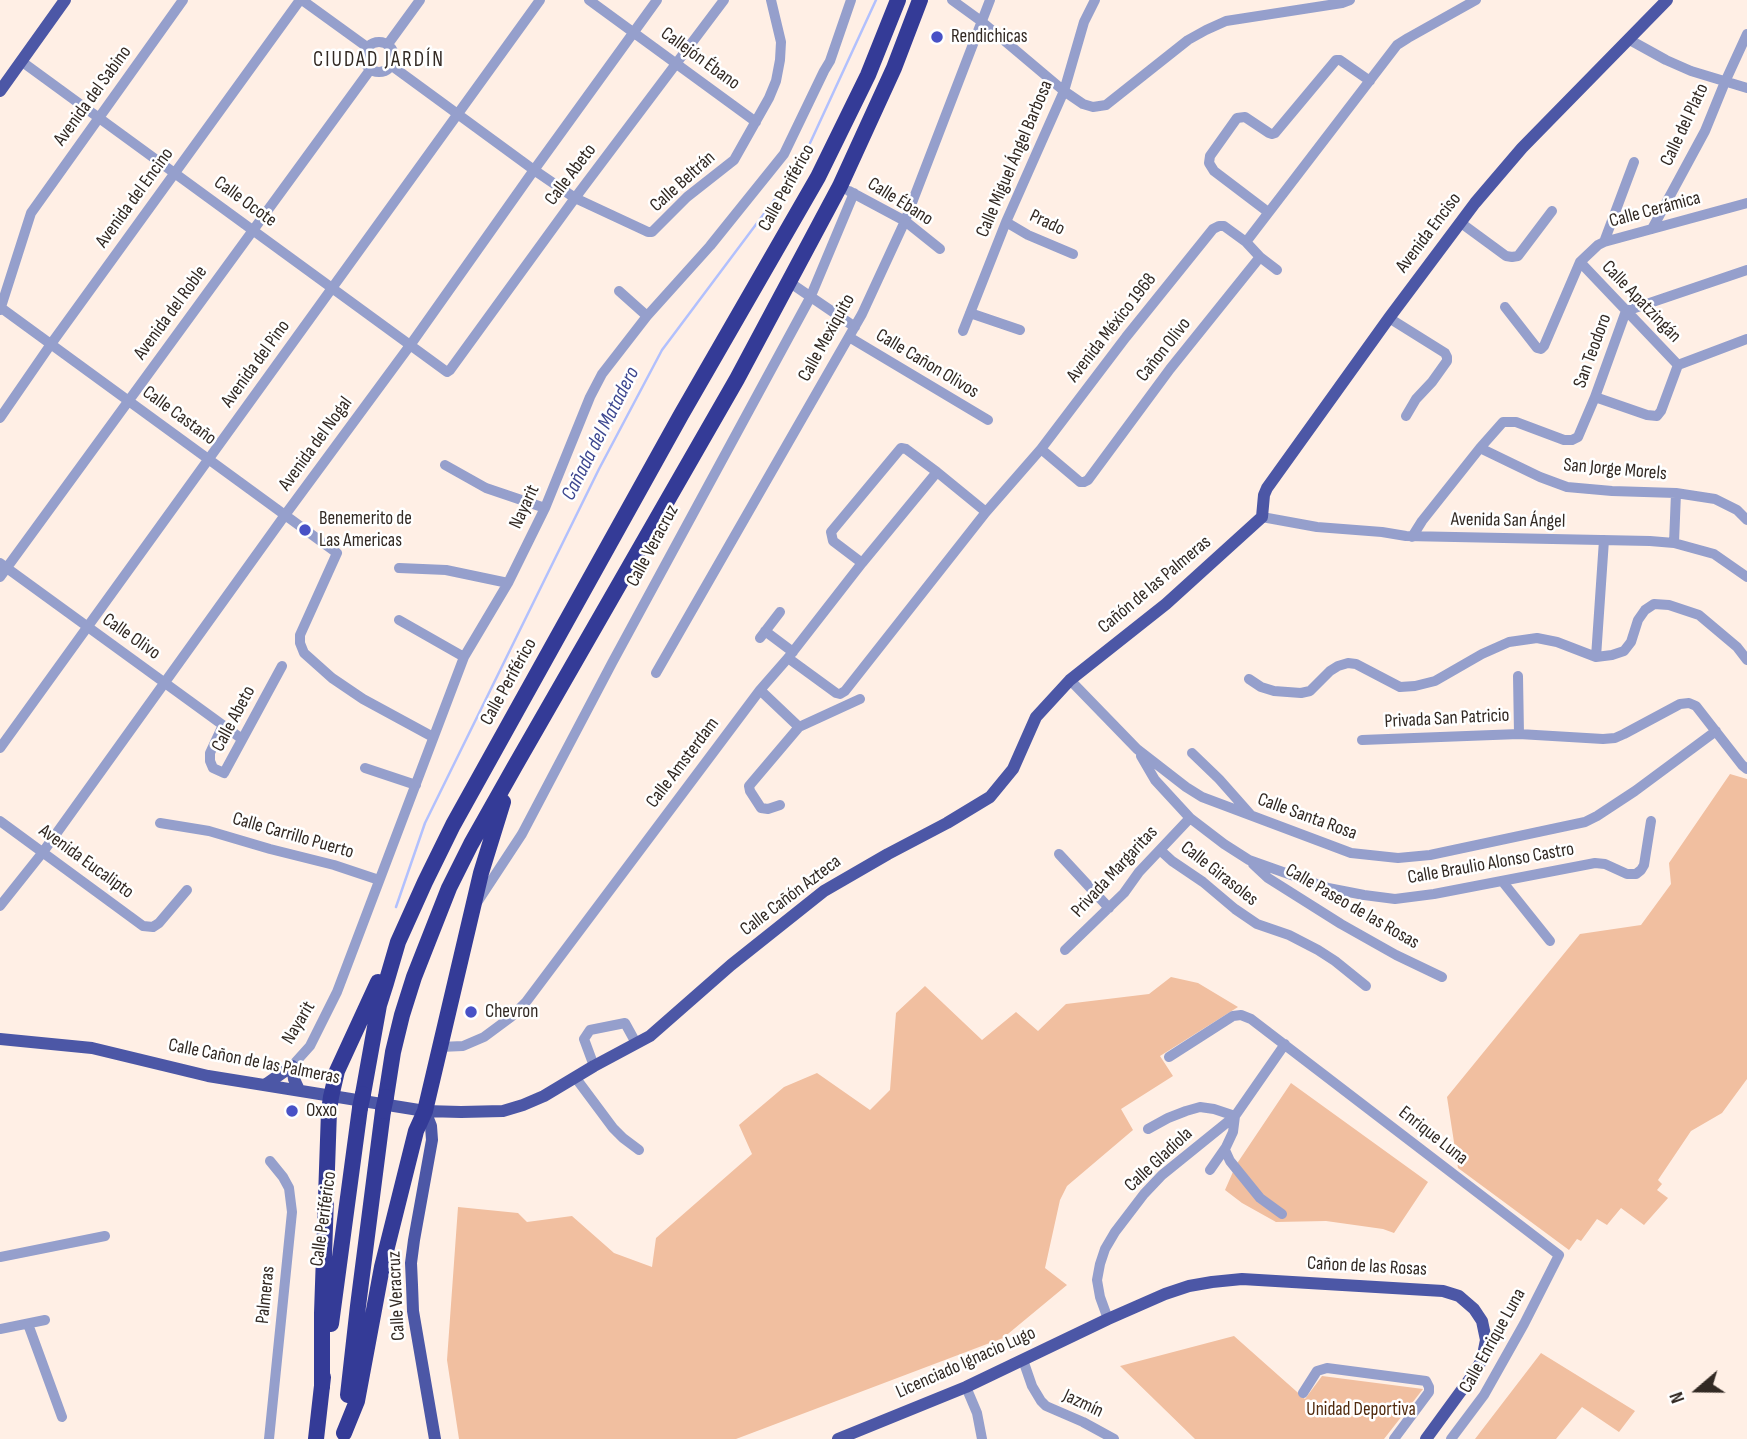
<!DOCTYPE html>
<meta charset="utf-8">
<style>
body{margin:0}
#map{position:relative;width:1747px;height:1439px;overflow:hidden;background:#ffefe5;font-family:"Sofia Sans Condensed",sans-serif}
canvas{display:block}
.north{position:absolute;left:1663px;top:1355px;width:70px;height:70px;-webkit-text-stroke:5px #fff;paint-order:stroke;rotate:250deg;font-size:19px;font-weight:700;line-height:28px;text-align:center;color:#322923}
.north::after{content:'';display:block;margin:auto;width:24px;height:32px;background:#322923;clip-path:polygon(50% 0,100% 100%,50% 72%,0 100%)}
</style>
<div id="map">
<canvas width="1747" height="1439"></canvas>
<div class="north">N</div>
</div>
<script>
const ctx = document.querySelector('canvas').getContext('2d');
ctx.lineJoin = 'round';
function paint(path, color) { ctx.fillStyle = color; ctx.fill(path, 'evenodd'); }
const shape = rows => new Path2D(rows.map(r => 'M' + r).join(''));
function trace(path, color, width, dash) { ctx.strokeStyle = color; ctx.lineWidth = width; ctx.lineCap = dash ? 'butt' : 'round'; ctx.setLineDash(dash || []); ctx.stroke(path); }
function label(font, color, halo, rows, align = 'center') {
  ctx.font = font + ' "Sofia Sans Condensed",sans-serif'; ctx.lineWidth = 5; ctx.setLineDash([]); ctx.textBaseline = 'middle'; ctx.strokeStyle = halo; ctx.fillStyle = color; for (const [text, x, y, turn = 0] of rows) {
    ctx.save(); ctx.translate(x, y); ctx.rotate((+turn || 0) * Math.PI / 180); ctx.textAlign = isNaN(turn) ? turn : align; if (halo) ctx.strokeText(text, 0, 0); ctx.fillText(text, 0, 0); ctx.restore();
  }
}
paint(shape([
 [1730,774,1747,779,1747,1079,1722,1113,1691,1131,1658,1180,1662,1184,1657,1190,1668,1198,1644,1225,1621,1208,1607,1225,1597,1219,1581,1241,1577,1239,1569,1250,1458,1168,1447,1097,1580,934,1641,925,1671,884,1669,863],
 [1171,977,1198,983,1238,1007,1160,1056,1173,1076,1121,1109,1133,1130,1067,1186,1060,1200,1045,1268,1067,1285,1003,1338,736,1439,459,1439,447,1360,458,1207,518,1213,527,1222,572,1216,614,1253,652,1267,656,1238,752,1154,739,1125,784,1087,817,1073,870,1110,890,1090,896,1013,925,986,982,1040,1016,1012,1038,1031,1066,1004,1149,994],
 [1291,1083,1428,1182,1394,1233,1383,1229,1326,1221,1276,1222,1242,1203,1225,1190,1236,1165],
 [1234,1336,1305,1399,1322,1376,1423,1389,1384,1439,1195,1439,1120,1366],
 [1541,1353,1635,1411,1619,1432,1582,1407,1556,1439,1475,1439]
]), '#f1bfa0');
trace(shape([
 [396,907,425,823,599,469,662,350,799,167,876,0]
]), '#b2c0fd', 2.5);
trace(shape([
 [302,0,367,47],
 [589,0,756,122],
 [952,0,981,21,1064,91,1083,104,1093,107,1106,105,1188,40,1206,30,1226,21,1342,3,1350,0],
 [1628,39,1666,60,1691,71,1747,88],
 '364 57a15 15 0 1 1 30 0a15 15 0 1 1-30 0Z',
 [388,44,420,0],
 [21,61,447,372,450,370,575,198,724,0],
 [392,66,534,170,575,198,648,232,652,232,687,197,734,160,769,98,776,81,780,60,781,42,771,0],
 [849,191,905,221,940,249],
 [1268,212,1214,171,1209,163,1210,156,1237,118,1245,117,1269,133,1272,134,1275,133,1336,60,1340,60,1370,81],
 [1006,222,1028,235,1073,254],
 [1461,223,1506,256,1512,257,1518,256,1552,211],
 [1652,229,1705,131,1725,82,1747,34],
 [1246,242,1397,45,1408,38,1476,0],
 [1604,242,1634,162],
 [1580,262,1678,365],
 [789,282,855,327],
 [619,291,647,316],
 [0,307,337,553,300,635,300,643,304,653,332,678,363,699,433,737],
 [1505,307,1537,348,1541,349,1544,346,1580,262,1598,245,1604,242,1747,203],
 [0,310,31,213,183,0],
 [970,313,1020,330],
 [1389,318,1445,353,1447,357,1447,361,1432,382,1416,399,1406,416],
 [963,331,1006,222,1064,91,1084,22,1095,0],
 [849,337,988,420],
 [1595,397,1647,415,1657,416,1661,411,1678,365,1747,339],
 [0,418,51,344,300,0],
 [1480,448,1540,477,1567,487,1612,491,1676,493,1715,499,1737,510,1747,520],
 [1041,449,1080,482,1084,482,1088,480,1170,369,1260,257],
 [445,465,486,488,545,508],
 [1262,517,1317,527,1382,532,1406,536,1650,541,1674,543,1714,554,1747,577],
 [1412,537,1422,521,1480,448,1503,422,1516,422,1564,440,1572,440,1578,437,1595,397,1626,311,1747,270],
 [1674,543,1676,493],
 [0,563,242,739],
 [862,563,833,541,831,532,901,448,906,449,937,472,986,512],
 [399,568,446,570,508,583],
 [0,577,370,70],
 [399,620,464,657],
 [765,631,793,652],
 [760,638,780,612],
 [1596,657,1604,540],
 [788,658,836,693,840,694,845,691,986,512,1041,449,1126,337,1213,229,1219,226,1224,226,1246,242,1260,257,1277,270],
 [656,673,862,314,905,221,990,0],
 [1518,676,1519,734],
 [1249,679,1261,687,1274,691,1301,693,1310,691,1330,671,1338,666,1348,663,1356,664,1400,687,1415,686,1435,681,1482,654,1509,642,1537,638,1557,642,1596,657,1612,655,1624,651,1631,642,1638,620,1645,610,1654,604,1669,605,1699,615,1737,647,1747,660],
 [1070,680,1137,749,1186,787,1202,797,1351,853,1398,858,1430,855,1585,822,1597,816,1635,791,1716,731],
 [760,690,799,727],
 [223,725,210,753,210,761,213,768,224,773,282,666],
 [1362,740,1519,734,1603,739,1615,738,1624,734,1680,704,1689,703,1696,706,1742,765,1747,769],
 [0,748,540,0],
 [1192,753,1219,779,1250,814],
 [1141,756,1155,780,1190,818,1224,844,1249,860,1328,888,1364,895,1395,899,1434,894,1595,863,1605,864,1627,874,1636,874,1641,870,1644,865,1651,821],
 [365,768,416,785],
 [780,805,768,809,761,808,750,791,749,786,799,727,860,699],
 [0,821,143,926,153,927,159,923,187,890],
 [160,823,209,831,270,849,334,865,379,880],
 [1160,850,1172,861,1203,882,1235,909,1257,924,1289,935,1318,950,1335,961,1366,986],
 [1059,854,1109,908],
 [1253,864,1268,878,1341,924,1396,955,1442,977],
 [1502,881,1550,941],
 [478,901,522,834,612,663,810,298,854,193],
 [0,906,43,852,285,515,411,344,534,170,657,0],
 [1065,950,1124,893,1139,872,1190,818],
 [440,1047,463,1046,484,1037,511,1017,526,1002,760,690,788,658,862,563,937,472],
 [1169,1057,1233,1016,1241,1015,1251,1019,1559,1255,1524,1324,1484,1395,1451,1439],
 [292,1066,310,1046,337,992,464,657,508,583,545,508,590,397,602,374,647,316,710,246,784,154,824,71,830,61,851,0],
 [594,1066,584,1039,590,1030,625,1023,636,1043],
 [575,1077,613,1128,623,1138,639,1150],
 [1148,1129,1168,1118,1186,1111,1200,1107,1214,1109,1235,1116,1233,1132,1226,1147,1210,1170],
 [1225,1150,1230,1161,1260,1198,1282,1214],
 [0,1257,105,1236],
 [1108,1319,1100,1297,1097,1280,1100,1264,1105,1249,1115,1232,1144,1194,1162,1175,1235,1116,1285,1044],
 [28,1324,62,1417],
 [0,1329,45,1320],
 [1023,1360,1032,1386,1041,1401,1046,1406,1083,1422,1114,1439],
 [966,1387,977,1413,982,1439],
 [1303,1393,1317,1371,1327,1368,1426,1381,1429,1387,1429,1392,1394,1439],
 [269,1439,292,1212,289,1188,283,1177,270,1161]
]), '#959fcc', 10);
trace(shape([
 [0,91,65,0],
 [0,1039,92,1048,208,1076,425,1111,461,1112,503,1111,523,1105,544,1096,594,1066,650,1036,731,965,824,891,888,854,947,823,990,797,1013,769,1036,717,1070,680,1166,604,1262,517,1264,495,1267,488,1389,318,1475,203,1522,148,1667,0],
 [265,1085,292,1066,294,1079,299,1090],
 [425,1111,431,1126,432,1140,414,1240,411,1263,412,1285,413,1311,435,1439],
 [838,1439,966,1387,1108,1319,1165,1294,1189,1286,1212,1282,1242,1279,1443,1291,1459,1296,1474,1309,1482,1321,1486,1340,1482,1360,1472,1376,1426,1439]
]), '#4c57a6', 12);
trace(shape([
 [363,1094,379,1005,386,983,398,942,425,882,453,825,681,415,818,177,868,75,898,0],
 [386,1097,393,1052,402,1015,414,977,449,888,471,844,515,766,737,379,840,186,894,68,920,0],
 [331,1324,360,1108],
 [322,1388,322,1313,329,1111,331,1097,337,1071,378,982],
 [348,1395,358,1306,383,1111],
 [344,1433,357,1401,382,1267,416,1131,425,1111,481,873,503,802],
 [316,1439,323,1377]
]), '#343b97', 16);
trace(shape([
 [360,1108,363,1094],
 [383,1111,386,1097]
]), '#343b97', 16);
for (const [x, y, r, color] of [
 [937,37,7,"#4851c6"],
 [305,530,7,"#4851c6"],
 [471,1012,7,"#4851c6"],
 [292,1111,7,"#4851c6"]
]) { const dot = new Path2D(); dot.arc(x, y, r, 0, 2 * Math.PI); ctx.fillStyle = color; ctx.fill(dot); trace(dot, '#fff', 2.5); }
label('19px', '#322923', '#fff', [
 ["Rendichicas",951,37],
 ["Benemerito de",319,519],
 ["Las Americas",319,541],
 ["Chevron",485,1012],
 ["Oxxo",306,1111]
], 'left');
label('19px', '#322923', '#fff', [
 ["Callejón Ébano",700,59,36],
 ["Avenida del Sabino",93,96,-54],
 ["Calle del Plato",1685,125,-65],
 ["Calle Miguel Ángel Barbosa",1015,159,-67],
 ["Calle Abeto",571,175,-53],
 ["Calle Beltrán",683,182,-42],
 ["Calle Periférico",787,188,-61],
 ["Avenida del Encino",135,198,-54],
 ["Calle Ocote",245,202,36],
 ["Calle Ébano",900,202,32],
 ["Calle Cerámica",1655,210,-15],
 ["Prado",1047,223,25],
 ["Avenida Enciso",1429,233,-53],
 ["Calle Apatzingán",1641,302,46],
 ["Avenida del Roble",171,313,-54],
 ["Avenida México 1968",1112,328,-52],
 ["Calle Mexiquito",827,338,-61],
 ["Cañon Olivo",1164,350,-52],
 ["San Teodoro",1593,351,-70],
 ["Avenida del Pino",256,364,-54],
 ["Calle Cañon Olivos",927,364,31],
 ["Calle Castaño",179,416,36],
 ["Avenida del Nogal",316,444,-54],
 ["San Jorge Morels",1615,470,5],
 ["Nayarit",525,507,-65],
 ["Avenida San Ángel",1508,521,1],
 ["Calle Veracruz",653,546,-62],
 ["Cañón de las Palmeras",1155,585,-40],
 ["Calle Olivo",131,637,35],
 ["Calle Periférico",509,682,-61],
 ["Calle Abeto",234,719,-62],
 ["Privada San Patricio",1447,719,-3],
 ["Calle Amsterdam",683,763,-53],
 ["Calle Santa Rosa",1307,817,20],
 ["Calle Carrillo Puerto",293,836,16],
 ["Avenida Eucalipto",86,862,36],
 ["Calle Braulio Alonso Castro",1491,864,-10],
 ["Privada Margaritas",1115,872,-47],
 ["Calle Girasoles",1219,874,38],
 ["Calle Cañón Azteca",791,896,-37],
 ["Calle Paseo de las Rosas",1352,907,30],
 ["Nayarit",299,1023,-59],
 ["Calle Cañon de las Palmeras",254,1062,11],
 ["Enrique Luna",1433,1136,38],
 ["Calle Gladiola",1159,1160,-43],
 ["Calle Periférico",324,1219,-82],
 ["Cañon de las Rosas",1367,1267,3],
 ["Palmeras",266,1295,-84],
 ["Calle Veracruz",397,1296,-93],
 ["Calle Enrique Luna",1493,1341,-61],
 ["Licenciado Ignacio Lugo",966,1363,-24],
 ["Jazmín",1083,1404,25]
]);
label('19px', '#512a0d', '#fff', [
 ["Unidad Deportiva",1361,1410]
]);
ctx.letterSpacing = '2px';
label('21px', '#322923', '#fff', [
 ["CIUDAD JARDÍN",379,61]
]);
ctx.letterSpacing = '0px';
label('italic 21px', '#3e4890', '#fff', [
 ["Cañada del Matadero",601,434,-63]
]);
</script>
